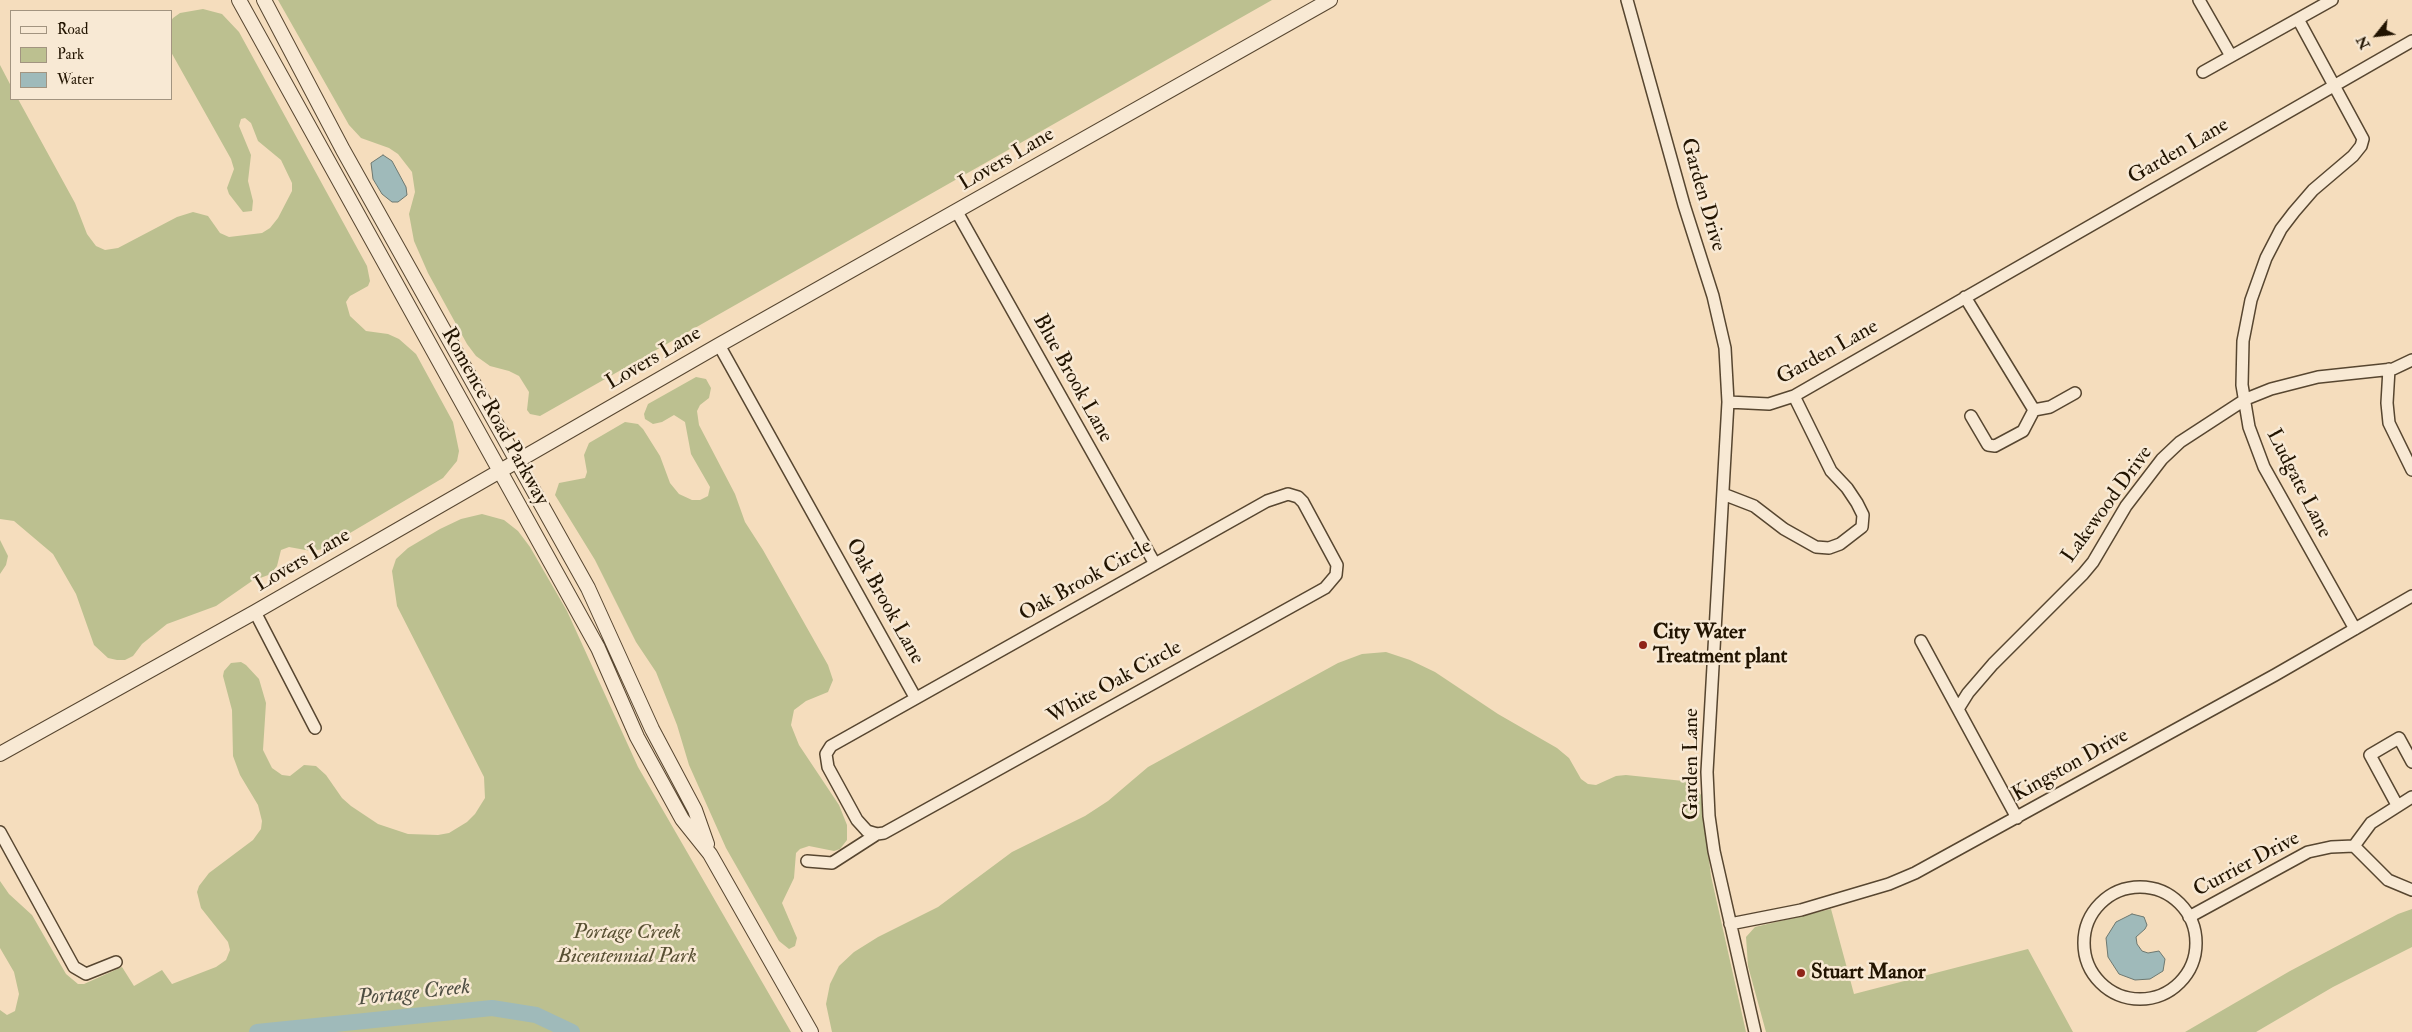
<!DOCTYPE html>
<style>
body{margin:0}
#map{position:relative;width:2412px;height:1032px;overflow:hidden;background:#f5ddbd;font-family:"IM FELL Double Pica",serif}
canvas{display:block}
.legend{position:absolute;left:10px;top:10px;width:162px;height:90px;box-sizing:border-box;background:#f8e9d4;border:1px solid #a29480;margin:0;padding:6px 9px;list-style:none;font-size:15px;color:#221401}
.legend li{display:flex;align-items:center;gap:10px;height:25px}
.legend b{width:25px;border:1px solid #a29480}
.north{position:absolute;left:2352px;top:10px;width:50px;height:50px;-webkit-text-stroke:4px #f8e9d4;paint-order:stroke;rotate:241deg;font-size:14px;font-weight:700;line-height:20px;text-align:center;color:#221401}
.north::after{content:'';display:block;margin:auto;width:18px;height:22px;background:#221401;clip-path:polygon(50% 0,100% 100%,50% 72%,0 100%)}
</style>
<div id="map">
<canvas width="2412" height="1032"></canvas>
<ul class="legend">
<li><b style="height:6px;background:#f8e9d4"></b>Road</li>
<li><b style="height:14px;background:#bcc090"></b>Park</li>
<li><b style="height:14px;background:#9fbaba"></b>Water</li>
</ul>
<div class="north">N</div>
</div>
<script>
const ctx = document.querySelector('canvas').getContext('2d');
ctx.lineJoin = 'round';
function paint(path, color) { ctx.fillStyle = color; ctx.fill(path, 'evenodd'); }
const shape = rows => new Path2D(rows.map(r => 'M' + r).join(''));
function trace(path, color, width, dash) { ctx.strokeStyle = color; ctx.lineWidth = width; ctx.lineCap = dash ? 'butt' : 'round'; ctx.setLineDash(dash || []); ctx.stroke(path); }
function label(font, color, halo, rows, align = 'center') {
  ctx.font = font + ' "IM FELL Double Pica",serif'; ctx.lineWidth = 5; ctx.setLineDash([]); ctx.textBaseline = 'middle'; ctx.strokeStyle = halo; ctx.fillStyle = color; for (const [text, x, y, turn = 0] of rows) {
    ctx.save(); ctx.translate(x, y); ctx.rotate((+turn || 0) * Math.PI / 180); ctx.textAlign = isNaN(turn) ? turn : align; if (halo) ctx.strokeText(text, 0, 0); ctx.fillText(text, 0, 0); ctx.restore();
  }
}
paint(shape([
 [278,0,1272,0,540,416,530,414,527,410,529,392,519,376,509,371,490,366,476,356,467,344,428,273,414,241,409,214,415,192,412,172,398,154,389,148,361,138,349,125],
 [203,9,222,14,239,32,367,266,370,281,368,286,350,296,346,302,350,316,366,331,388,334,399,339,416,354,453,422,459,451,457,461,443,478,323,549,311,551,289,547,281,550,277,566,271,574,252,581,216,606,167,624,142,644,133,656,125,660,117,660,108,658,94,645,76,594,53,554,14,521,0,519,0,65,11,86,11,99,18,99,75,203,87,234,96,246,105,250,118,248,177,217,193,212,208,216,220,233,229,237,262,233,270,228,278,218,292,191,292,183,281,160,258,141,251,123,245,118,241,119,239,126,251,155,248,181,253,201,252,211,243,212,229,194,227,188,234,169,231,159,171,52,171,21,173,18,180,13],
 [696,377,706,379,711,388,709,398,700,405,697,411,699,425,735,494,745,522,763,550,828,665,833,680,828,692,806,701,794,710,791,725,799,745,839,805,847,825,847,840,840,849,834,851,809,846,800,849,796,853,794,878,782,903,797,938,795,946,789,949,779,941,726,848,689,765,677,725,656,672,636,642,595,560,555,495,559,483,585,478,587,472,584,455,589,443,625,422,638,424,643,429,660,456,670,483,679,494,692,500,700,500,708,496,710,487,691,454,685,422,674,415,662,422,653,424,645,419,644,414,648,404],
 [482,514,504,520,518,531,530,547,567,611,638,767,791,1032,0,1032,0,1010,7,1015,15,1011,19,994,14,972,0,948,0,881,9,894,32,915,66,974,78,984,84,984,122,967,134,986,162,970,172,984,216,967,226,960,230,950,228,942,201,908,197,892,199,886,209,873,253,840,261,829,262,821,258,805,240,775,233,756,232,710,223,676,224,671,231,663,241,662,246,665,259,679,266,703,263,750,272,768,282,775,290,776,304,765,316,766,326,775,342,798,351,806,378,824,408,834,438,835,449,833,467,822,475,814,485,798,484,777,397,606,392,571,396,559,408,548,440,529,461,519],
 [0,540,8,556,6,565,0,574],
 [1386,652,1410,660,1435,672,1498,714,1557,748,1569,758,1581,779,1588,784,1596,785,1616,776,1626,775,1693,782,1701,795,1711,876,1746,1032,832,1032,826,1004,830,984,839,966,854,952,878,937,938,907,1012,852,1085,816,1108,801,1148,767,1338,663,1362,654],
 [1831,909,1854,994,2028,949,2073,1032,1766,1032,1748,966,1746,937,1755,927],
 [2412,909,2412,947,2333,987,2256,1032,2185,1032,2290,971,2398,914]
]), '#bcc090');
const water = shape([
 [383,155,392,161,406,187,407,195,398,202,392,202,382,194,373,179,371,163,383,155],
 [2132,914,2144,917,2147,925,2145,929,2136,937,2137,944,2142,951,2148,953,2159,951,2165,959,2163,971,2150,979,2135,980,2119,974,2108,957,2106,938,2116,922,2132,914]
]);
paint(water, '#9fbaba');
trace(water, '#6d7870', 1);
trace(shape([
 [257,1032,492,1008,536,1015,572,1032]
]), '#9fbaba', 16);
const minor = shape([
 [1627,0,1684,205,1713,296,1725,348,1728,402,1707,772,1709,816,1714,851,1755,1032],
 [2199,0,2231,56],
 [2298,19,2363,139,2361,146,2353,156,2313,190,2294,212,2281,229,2266,258,2251,300,2243,341,2242,385,2249,427,2264,467,2355,629],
 [2203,72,2332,0],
 [957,212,1155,564],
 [1965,297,2034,410,2023,431,1995,446,1988,445,1971,416],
 [719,345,915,697],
 [2389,369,2387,403,2389,423,2412,470],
 [1728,402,1769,404,1794,396,2412,41],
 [2034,410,2050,407,2075,393],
 [1723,494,1754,506,1784,529,1816,547,1829,548,1840,544,1862,527,1863,515,1857,503,1847,488,1831,471,1794,396],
 [255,612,315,728],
 [1921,641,2017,818],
 [1958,709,1968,693,1993,664,2083,574,2093,562,2126,506,2162,459,2180,442,2246,399,2271,389,2318,377,2393,369,2412,360],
 [2397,805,2370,755,2399,738,2412,762],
 [0,832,74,967,86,974,116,962],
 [2354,846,2371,823,2412,797],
 [807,861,832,863,877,834,884,833,1325,588,1336,575,1337,565,1303,502,1298,497,1288,494,1267,501,831,746,826,754,828,767,857,820,867,831,877,834],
 '2084 943a56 56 0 1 1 112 0a56 56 0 1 1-112 0Z',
 [2189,917,2308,852,2331,847,2354,846,2388,880,2412,890],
 [1730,924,1801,910,1889,884,1915,873,2275,675,2412,596]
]);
const tertiary = shape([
 [239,0,598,648,637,737,682,819,710,854,811,1032],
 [264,0,343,150,588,588,652,729,695,810,707,844],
 [0,754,255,612,719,345,1330,0]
]);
trace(minor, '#574630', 14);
trace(tertiary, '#574630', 16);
trace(minor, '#f8e9d4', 11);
trace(tertiary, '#f8e9d4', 14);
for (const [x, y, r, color] of [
 [1643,645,5,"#8f2418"],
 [1801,973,5,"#8f2418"]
]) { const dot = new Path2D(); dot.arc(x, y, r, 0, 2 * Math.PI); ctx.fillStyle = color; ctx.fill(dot); trace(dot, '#f8e9d4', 2); }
label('21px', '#221401', '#f8e9d4', [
 ["Garden Lane",2179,152,-30],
 ["Lovers Lane",1007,160,-30],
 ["Garden Drive",1702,195,74],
 ["Garden Lane",1828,353,-29],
 ["Lovers Lane",654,359,-30],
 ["Blue Brook Lane",1072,379,61],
 ["Romence Road Parkway",494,417,61],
 ["Ludgate Lane",2298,484,63],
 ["Lakewood Drive",2108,505,-54],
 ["Lovers Lane",303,561,-30],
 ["Oak Brook Circle",1086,581,-29],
 ["Oak Brook Lane",884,602,61],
 ["White Oak Circle",1115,683,-29],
 ["Garden Lane",1692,764,-90],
 ["Kingston Drive",2071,766,-29],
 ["Currier Drive",2247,865,-28]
]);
label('bold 21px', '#221401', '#f8e9d4', [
 ["City Water",1653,633],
 ["Treatment plant",1653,657],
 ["Stuart Manor",1811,973]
], 'left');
label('italic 21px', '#585033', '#f8e9d4', [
 ["Portage Creek",627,933],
 ["Bicentennial Park",627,957]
]);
label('italic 22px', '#4e4e42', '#f8e9d4', [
 ["Portage Creek",414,994,-6]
]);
</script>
